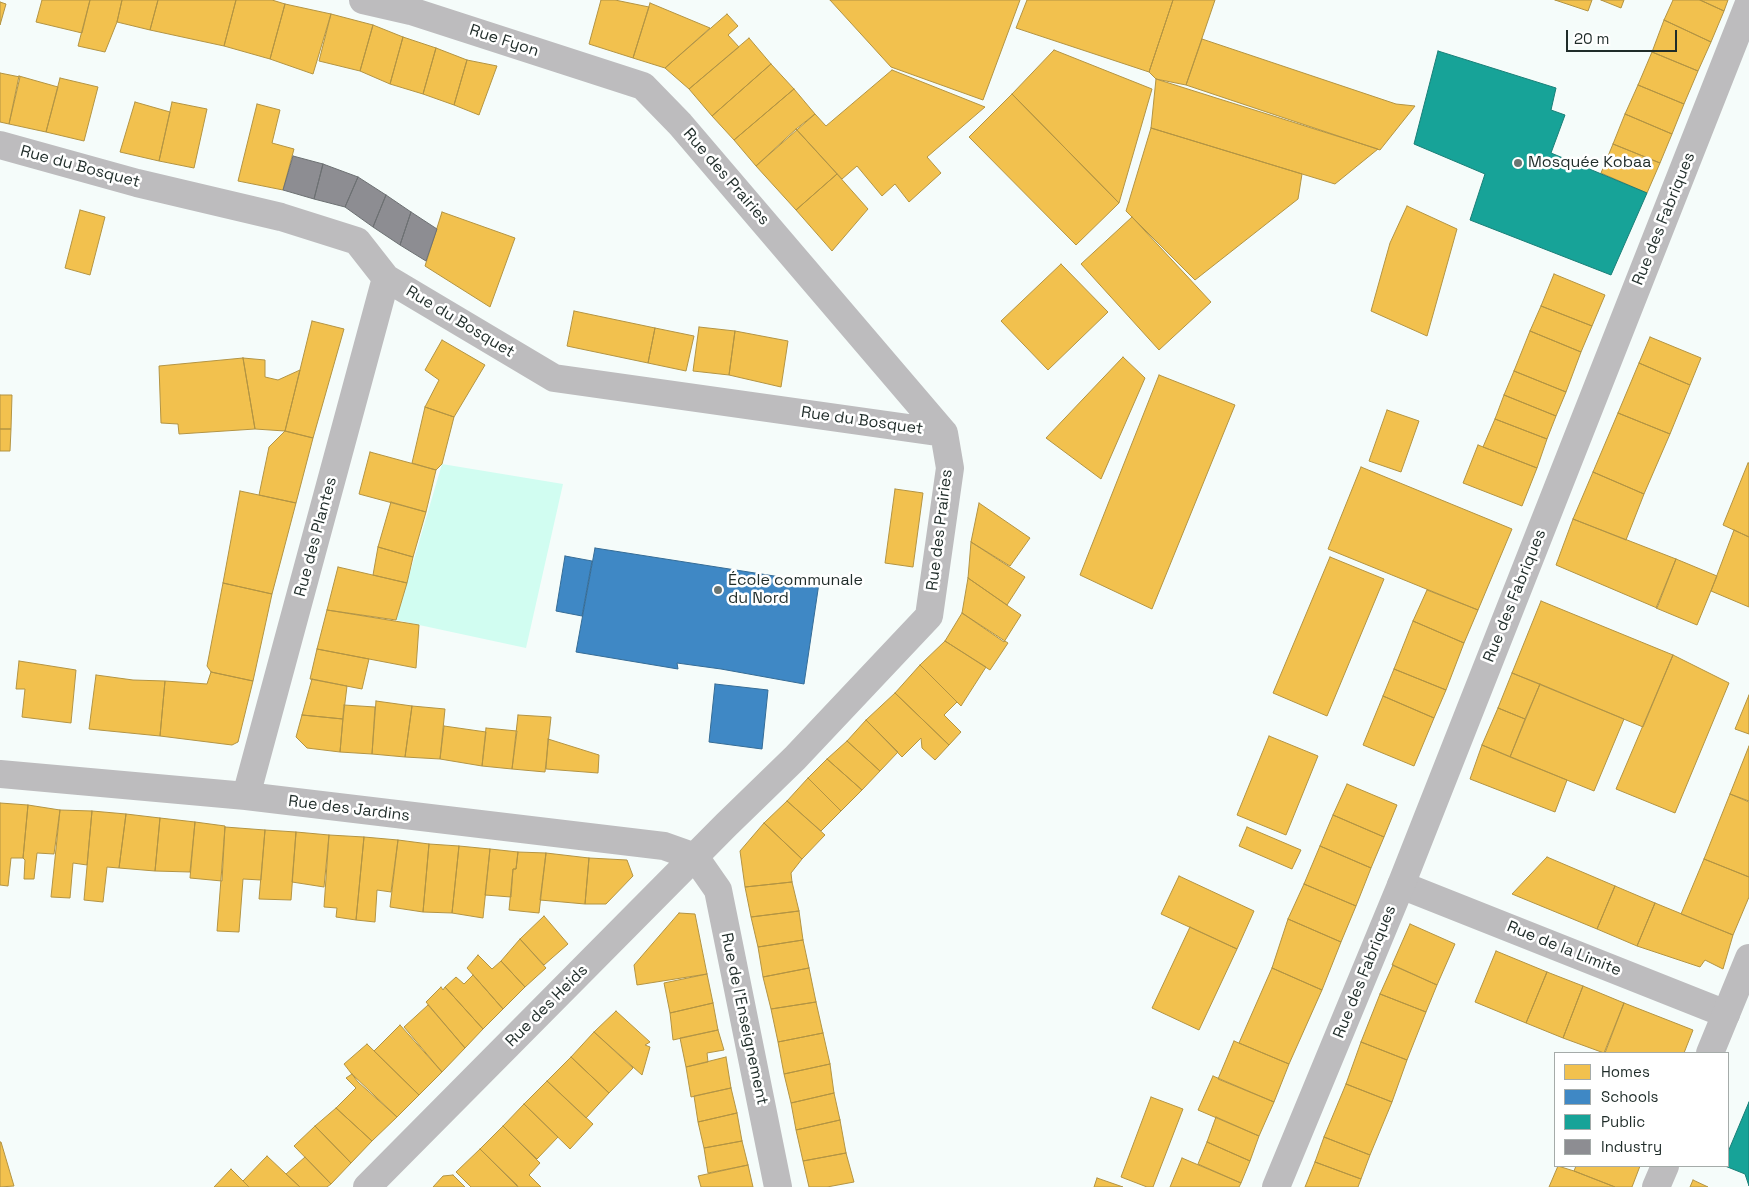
<!DOCTYPE html>
<meta charset="utf-8">
<style>
body{margin:0}
#map{position:relative;width:1749px;height:1187px;overflow:hidden;background:#f5fcfa;font-family:"Space Grotesk",sans-serif}
canvas{display:block}
.legend{position:absolute;left:1554px;top:1052px;width:175px;height:115px;box-sizing:border-box;background:#fff;border:1px solid #a5aba9;margin:0;padding:6px 9px;list-style:none;font-size:15px;color:#1f2c29}
.legend li{display:flex;align-items:center;gap:10px;height:25px}
.legend b{width:25px;border:1px solid #a5aba9}
.scale{position:absolute;left:1566px;top:30px;width:111px;height:22px;box-sizing:border-box;border:2px solid #1f2c29;border-top:0;padding-left:6px;font-size:15px;line-height:18px;white-space:nowrap;color:#1f2c29;-webkit-text-stroke:4px #fff;paint-order:stroke}
</style>
<div id="map">
<canvas width="1749" height="1187"></canvas>
<ul class="legend">
<li><b style="height:14px;background:#f2c14e"></b>Homes</li>
<li><b style="height:14px;background:#3f88c5"></b>Schools</li>
<li><b style="height:14px;background:#17a398"></b>Public</li>
<li><b style="height:14px;background:#8d8d92"></b>Industry</li>
</ul>
<div class="scale">20 m</div>
</div>
<script>
const ctx = document.querySelector('canvas').getContext('2d');
ctx.lineJoin = 'round';
function paint(path, color) { ctx.fillStyle = color; ctx.fill(path, 'evenodd'); }
const shape = rows => new Path2D(rows.map(r => 'M' + r).join(''));
function trace(path, color, width, dash) { ctx.strokeStyle = color; ctx.lineWidth = width; ctx.lineCap = dash ? 'butt' : 'round'; ctx.setLineDash(dash || []); ctx.stroke(path); }
function label(font, color, halo, rows, align = 'center') {
  ctx.font = font + ' "Space Grotesk",sans-serif'; ctx.lineWidth = 5; ctx.setLineDash([]); ctx.textBaseline = 'middle'; ctx.strokeStyle = halo; ctx.fillStyle = color; for (const [text, x, y, turn = 0] of rows) {
    ctx.save(); ctx.translate(x, y); ctx.rotate((+turn || 0) * Math.PI / 180); ctx.textAlign = isNaN(turn) ? turn : align; if (halo) ctx.strokeText(text, 0, 0); ctx.fillText(text, 0, 0); ctx.restore();
  }
}
paint(shape([
 [442,464,563,484,526,648,396,620]
]), '#d1fdf1');
const homes = shape([
 [42,0,90,0,82,33,36,22,42,0],
 [90,0,122,0,117,22,105,52,78,46,90,0],
 [122,0,158,0,150,30,117,22,122,0],
 [158,0,236,0,224,46,150,30,158,0],
 [236,0,272,0,285,4,270,59,224,46,236,0],
 [601,0,615,0,649,7,633,58,589,44,601,0],
 [830,0,1020,0,983,100,891,67,830,0],
 [1027,0,1173,0,1149,72,1016,28,1027,0],
 [1173,0,1215,0,1186,85,1156,79,1149,72,1173,0],
 [1555,0,1592,0,1588,11,1555,0],
 [1601,0,1624,0,1621,8,1601,0],
 [1673,0,1700,0,1724,11,1711,42,1664,20,1673,0],
 [1700,0,1728,0,1724,11,1700,0],
 [0,2,6,4,0,25,0,2],
 [650,3,710,28,665,68,633,58,650,3],
 [285,4,331,14,313,74,270,59,285,4],
 [331,14,373,25,360,71,319,61,331,14],
 [727,14,738,26,728,35,739,47,689,89,665,68,727,14],
 [1664,20,1711,42,1698,71,1652,52,1664,20],
 [373,25,403,37,390,84,360,71,373,25],
 [403,37,436,48,423,94,390,84,403,37],
 [749,38,771,64,712,116,689,89,749,38],
 [1202,39,1396,104,1415,106,1380,150,1186,85,1202,39],
 [436,48,467,60,454,105,423,94,436,48],
 [1054,50,1152,89,1119,203,1012,94,1054,50],
 [1652,52,1698,71,1684,104,1638,85,1652,52],
 [467,60,497,66,479,115,454,105,467,60],
 [771,64,794,89,734,140,712,116,771,64],
 [892,70,985,107,927,157,941,173,909,202,895,184,882,196,857,166,842,179,796,129,815,114,826,126,892,70],
 [0,73,20,77,9,124,0,122,0,73],
 [19,76,58,87,46,132,9,124,19,76],
 [60,78,98,87,84,141,46,132,60,78],
 [1156,79,1378,149,1335,184,1151,128,1156,79],
 [1638,85,1684,104,1672,134,1625,114,1638,85],
 [794,89,815,114,756,166,734,140,794,89],
 [1012,94,1119,203,1076,245,969,137,1012,94],
 [135,102,170,112,159,161,120,152,135,102],
 [172,102,207,109,194,168,159,161,172,102],
 [257,104,280,110,272,143,294,149,283,190,238,181,257,104],
 [1625,114,1672,134,1660,163,1613,144,1625,114],
 [1151,128,1302,174,1298,199,1195,280,1126,211,1151,128],
 [796,129,837,174,796,210,756,166,796,129],
 [1613,144,1660,163,1647,193,1601,173,1613,144],
 [837,174,868,209,832,251,796,210,837,174],
 [1407,206,1457,229,1427,336,1371,311,1390,243,1407,206],
 [80,210,105,217,90,275,65,268,80,210],
 [442,212,515,238,490,307,425,266,442,212],
 [1132,217,1211,302,1159,350,1081,264,1132,217],
 [1061,264,1108,312,1048,370,1001,321,1061,264],
 [1554,274,1605,295,1592,326,1541,306,1554,274],
 [1541,306,1592,326,1581,352,1530,331,1541,306],
 [574,311,655,328,648,363,567,346,574,311],
 [312,321,344,329,313,438,285,431,312,321],
 [699,327,735,331,729,375,693,371,699,327],
 [655,328,694,336,686,371,648,363,655,328],
 [735,331,788,341,781,387,729,375,735,331],
 [1530,331,1581,352,1566,392,1514,371,1530,331],
 [1650,337,1701,358,1690,385,1639,363,1650,337],
 [442,340,485,365,454,417,425,407,439,380,425,370,442,340],
 [1123,357,1145,378,1101,479,1046,438,1123,357],
 [243,358,255,429,179,434,178,424,161,423,159,366,243,358],
 [243,358,265,360,265,377,278,380,300,370,285,431,255,429,243,358],
 [1639,363,1690,385,1670,434,1618,413,1639,363],
 [1514,371,1566,392,1556,416,1504,395,1514,371],
 [1159,375,1235,405,1152,609,1080,575,1159,375],
 [0,395,12,395,11,429,0,429,0,395],
 [1504,395,1556,416,1547,439,1495,419,1504,395],
 [425,407,454,417,442,464,436,470,412,463,425,407],
 [1387,410,1419,421,1401,472,1369,461,1387,410],
 [1618,413,1670,434,1644,494,1593,472,1618,413],
 [1495,419,1547,439,1537,468,1483,447,1495,419],
 [0,429,11,429,10,451,0,451,0,429],
 [285,431,313,438,296,503,259,495,269,447,285,431],
 [1478,445,1537,468,1522,506,1463,483,1478,445],
 [370,452,436,470,426,512,359,494,370,452],
 [1748,463,1749,463,1749,537,1723,525,1748,463],
 [1361,467,1512,529,1478,610,1328,549,1361,467],
 [1593,472,1644,494,1626,540,1573,519,1593,472],
 [895,489,923,493,913,567,885,563,895,489],
 [240,491,296,503,272,594,223,583,240,491],
 [391,502,426,512,413,557,378,547,391,502],
 [979,503,1030,538,1010,566,971,542,979,503],
 [1573,519,1676,559,1657,608,1556,565,1573,519],
 [1734,530,1749,537,1749,607,1711,591,1734,530],
 [971,542,1025,577,1007,605,968,578,971,542],
 [378,547,413,557,407,583,373,575,378,547],
 [1330,557,1384,579,1327,716,1273,693,1330,557],
 [1676,559,1717,576,1697,625,1656,608,1676,559],
 [338,567,407,583,396,620,327,610,338,567],
 [968,578,1021,615,1004,642,962,613,968,578],
 [223,583,272,594,253,681,211,672,207,666,223,583],
 [1427,590,1478,610,1464,643,1413,621,1427,590],
 [1541,601,1673,655,1643,727,1512,673,1541,601],
 [327,610,419,625,416,668,317,649,327,610],
 [962,613,1008,643,990,670,945,641,962,613],
 [1413,621,1464,643,1446,690,1394,669,1413,621],
 [945,641,986,667,961,706,920,665,945,641],
 [317,649,369,659,362,689,310,679,317,649],
 [1673,655,1729,683,1675,813,1616,789,1673,655],
 [19,661,76,670,71,723,22,717,25,689,16,689,19,661],
 [920,665,957,702,944,715,961,732,949,745,895,693,920,665],
 [1394,669,1446,690,1434,718,1383,696,1394,669],
 [211,672,253,681,238,742,232,745,160,736,165,681,207,684,211,672],
 [1512,673,1540,684,1525,719,1498,708,1512,673],
 [96,675,133,680,165,681,160,736,89,729,96,675],
 [312,679,347,686,343,719,302,715,312,679],
 [1540,684,1624,719,1594,791,1510,757,1540,684],
 [895,693,949,745,935,760,922,748,921,738,902,757,866,720,895,693],
 [1749,695,1749,734,1735,729,1749,695],
 [1383,696,1434,718,1414,766,1363,745,1383,696],
 [376,701,412,706,405,757,372,754,376,701],
 [344,705,375,707,372,754,340,752,344,705],
 [412,706,445,709,440,759,405,757,412,706],
 [1498,708,1525,719,1510,757,1482,745,1498,708],
 [302,715,343,719,340,752,307,748,296,737,302,715],
 [518,715,551,717,545,772,512,769,518,715],
 [866,720,898,752,880,771,847,741,866,720],
 [444,726,486,732,482,766,440,759,444,726],
 [486,728,517,731,512,769,482,766,486,728],
 [1269,736,1318,756,1286,835,1237,815,1269,736],
 [548,739,599,755,598,773,546,769,548,739],
 [847,741,880,771,862,790,827,759,847,741],
 [1482,745,1567,780,1555,812,1470,779,1482,745],
 [1749,746,1749,801,1730,794,1749,746],
 [827,759,862,790,841,811,808,778,827,759],
 [808,778,841,811,821,831,787,801,808,778],
 [1347,784,1397,805,1384,837,1333,815,1347,784],
 [1730,794,1749,802,1749,877,1704,859,1730,794],
 [787,801,825,835,802,859,764,823,787,801],
 [0,803,28,805,23,858,11,858,8,886,0,885,0,803],
 [28,805,60,810,54,854,37,853,34,879,24,879,25,860,23,858,28,805],
 [60,810,92,811,87,865,73,863,70,898,51,897,60,810],
 [92,811,126,814,119,868,107,867,103,902,84,900,92,811],
 [126,814,160,818,155,871,119,868,126,814],
 [1333,815,1384,837,1371,868,1320,846,1333,815],
 [160,818,195,822,190,872,155,871,160,818],
 [195,822,225,826,222,881,190,878,195,822],
 [764,823,802,859,791,873,792,882,745,887,740,851,764,823],
 [225,827,265,830,261,880,243,879,239,932,217,931,225,827],
 [1247,827,1301,850,1292,869,1239,846,1247,827],
 [265,830,296,832,291,900,259,899,265,830],
 [296,832,329,835,324,887,292,882,296,832],
 [329,835,364,837,356,920,336,917,337,908,324,907,329,835],
 [364,837,398,840,391,892,377,890,375,922,356,920,364,837],
 [398,840,429,844,423,912,390,907,398,840],
 [429,844,459,846,452,913,423,912,429,844],
 [459,846,490,849,483,918,452,913,459,846],
 [1320,846,1371,868,1356,906,1304,884,1320,846],
 [490,849,518,852,516,869,513,869,511,897,485,895,490,849],
 [518,852,546,853,539,913,509,910,513,869,516,869,518,852],
 [546,853,589,858,585,904,540,900,546,853],
 [1547,857,1615,886,1597,929,1512,894,1547,857],
 [589,858,627,860,633,876,606,904,585,904,589,858],
 [1704,859,1749,877,1749,897,1733,935,1681,914,1704,859],
 [1179,876,1254,911,1237,949,1161,914,1179,876],
 [792,882,799,911,751,917,745,887,792,882],
 [1304,884,1356,906,1341,942,1288,919,1304,884],
 [1615,886,1655,903,1637,946,1597,929,1615,886],
 [1655,903,1733,935,1723,969,1705,960,1700,967,1637,946,1655,903],
 [799,911,803,940,758,947,751,917,799,911],
 [679,913,695,914,707,974,637,985,634,965,679,913],
 [544,916,568,944,544,965,520,939,544,916],
 [1288,919,1341,942,1322,990,1272,968,1288,919],
 [1410,924,1455,944,1437,985,1392,965,1410,924],
 [1190,927,1237,949,1199,1030,1152,1008,1190,927],
 [520,939,546,968,525,987,501,961,520,939],
 [803,940,809,968,763,977,758,947,803,940],
 [1496,951,1547,972,1526,1023,1475,1002,1496,951],
 [478,955,492,969,501,961,525,987,503,1009,467,968,478,955],
 [1393,965,1437,985,1426,1012,1380,994,1393,965],
 [809,968,816,1002,771,1009,763,977,809,968],
 [1272,968,1322,990,1289,1064,1239,1043,1272,968],
 [1547,972,1583,986,1563,1038,1526,1023,1547,972],
 [707,974,713,1003,670,1013,664,983,707,974],
 [473,975,503,1009,483,1029,445,987,456,977,464,984,473,975],
 [1583,986,1624,1003,1604,1053,1563,1038,1583,986],
 [441,987,443,990,445,987,483,1029,465,1048,426,1002,441,987],
 [1380,994,1426,1012,1407,1060,1361,1042,1380,994],
 [816,1002,823,1033,778,1042,771,1009,816,1002],
 [713,1003,718,1030,673,1040,670,1013,713,1003],
 [1624,1003,1693,1030,1684,1053,1605,1053,1624,1003],
 [428,1005,465,1048,442,1072,404,1027,428,1005],
 [616,1011,650,1042,645,1045,650,1047,642,1075,594,1032,616,1011],
 [400,1025,442,1072,419,1095,374,1051,400,1025],
 [718,1030,724,1050,707,1053,708,1062,686,1067,680,1038,718,1030],
 [594,1032,633,1068,609,1093,571,1057,594,1032],
 [823,1033,830,1064,784,1074,778,1042,823,1033],
 [1234,1041,1289,1064,1274,1102,1218,1079,1234,1041],
 [1361,1042,1407,1060,1392,1102,1346,1084,1361,1042],
 [367,1044,419,1095,397,1117,358,1082,344,1064,367,1044],
 [571,1057,609,1093,586,1118,547,1081,571,1057],
 [726,1057,731,1088,691,1097,686,1067,726,1057],
 [830,1064,834,1093,791,1103,784,1074,830,1064],
 [352,1074,397,1117,372,1141,336,1108,356,1088,346,1078,352,1074],
 [1213,1076,1274,1102,1259,1136,1198,1110,1213,1076],
 [547,1081,593,1124,570,1149,524,1104,547,1081],
 [1346,1084,1392,1102,1370,1155,1324,1137,1346,1084],
 [731,1088,737,1113,698,1122,694,1096,731,1088],
 [834,1093,840,1120,796,1130,791,1103,834,1093],
 [1151,1097,1183,1109,1153,1187,1147,1187,1121,1177,1151,1097],
 [524,1104,558,1137,537,1159,503,1126,524,1104],
 [336,1108,372,1141,351,1163,315,1126,336,1108],
 [737,1113,742,1141,704,1148,698,1122,737,1113],
 [1216,1117,1259,1136,1250,1161,1207,1142,1216,1117],
 [840,1120,846,1153,803,1161,796,1130,840,1120],
 [315,1126,351,1163,331,1184,294,1146,315,1126],
 [503,1126,540,1163,529,1175,541,1187,518,1187,480,1149,503,1126],
 [1324,1137,1370,1155,1361,1179,1315,1162,1324,1137],
 [742,1141,748,1165,708,1173,704,1148,742,1141],
 [0,1142,1,1142,14,1186,0,1187,0,1142],
 [1207,1142,1250,1161,1241,1183,1198,1164,1207,1142],
 [480,1149,517,1185,518,1187,471,1187,456,1172,480,1149],
 [846,1153,854,1182,827,1187,809,1187,803,1161,846,1153],
 [267,1156,286,1174,300,1187,249,1187,243,1181,267,1156],
 [305,1157,331,1184,327,1187,300,1187,286,1174,305,1157],
 [1182,1158,1241,1183,1239,1187,1170,1187,1182,1158],
 [1315,1162,1361,1179,1358,1187,1305,1187,1315,1162],
 [748,1165,753,1187,701,1187,698,1176,748,1165],
 [1558,1166,1574,1171,1615,1187,1549,1187,1558,1166],
 [1576,1166,1640,1166,1632,1187,1615,1187,1574,1171,1576,1166],
 [231,1169,249,1187,214,1187,231,1169],
 [453,1175,465,1187,433,1187,443,1176,453,1175],
 [1097,1178,1123,1187,1094,1187,1097,1178],
 [1693,1180,1708,1187,1690,1187,1693,1180]
]);
paint(homes, '#f2c14e');
trace(homes, '#b39443', 1);
const schools = shape([
 [595,548,819,583,804,684,721,669,677,663,678,669,576,652,595,548],
 [565,556,592,561,582,616,556,611,565,556],
 [715,684,768,690,762,749,709,742,715,684]
]);
paint(schools, '#3f88c5');
trace(schools, '#356c96', 1);
const public = shape([
 [1438,51,1556,88,1551,110,1565,115,1551,153,1647,193,1611,275,1470,220,1485,174,1414,144,1438,51],
 [1749,1102,1749,1186,1745,1174,1725,1166,1728,1166,1728,1152,1749,1102]
]);
paint(public, '#17a398');
trace(public, '#197f77', 1);
const industry = shape([
 [293,156,323,164,314,199,283,190,293,156],
 [323,164,358,177,345,207,314,199,323,164],
 [358,177,386,195,373,227,345,207,358,177],
 [386,195,411,212,400,245,373,227,386,195],
 [411,212,437,229,426,261,400,245,411,212]
]);
paint(industry, '#8d8d92');
trace(industry, '#6c7072', 1);
trace(shape([
 [363,0,411,11,643,86,680,124,944,433,950,468,929,616,795,758,726,825,367,1187],
 [0,145,137,183,281,217,357,241,386,278,554,378,944,433],
 [0,774,246,796,664,846,695,857],
 [246,796,386,278],
 [695,857,718,890,778,1187],
 [1401,885,1726,1014]
]), '#bdbcbe', 28);
trace(shape([
 [1710,1053,1749,958],
 [1276,1187,1401,885,1749,3],
 [1656,1187,1665,1166]
]), '#bdbcbe', 28);
for (const [x, y, r, color] of [
 [1518,163,5,"#6a7572"],
 [718,590,5,"#6a7572"]
]) { const dot = new Path2D(); dot.arc(x, y, r, 0, 2 * Math.PI); ctx.fillStyle = color; ctx.fill(dot); trace(dot, '#fff', 2); }
label('16px', '#1f2c29', '#fff', [
 ["Rue Fyon",504,41,18],
 ["Rue du Bosquet",80,167,15],
 ["Rue des Prairies",726,177,49],
 ["Rue des Fabriques",1664,219,-68],
 ["Rue du Bosquet",460,322,31],
 ["Rue du Bosquet",862,421,8],
 ["Rue des Prairies",940,530,-83],
 ["Rue des Plantes",316,537,-75],
 ["Rue des Fabriques",1515,596,-68],
 ["Rue des Jardins",349,809,7],
 ["Rue de la Limite",1564,949,22],
 ["Rue des Fabriques",1365,972,-68],
 ["Rue des Heids",547,1006,-45],
 ["Rue de l'Enseignement",744,1019,78]
]);
label('16px', '#1f2c29', '#fff', [
 ["Mosquée Kobaa",1528,163],
 ["École communale",728,581],
 ["du Nord",728,599]
], 'left');
</script>
